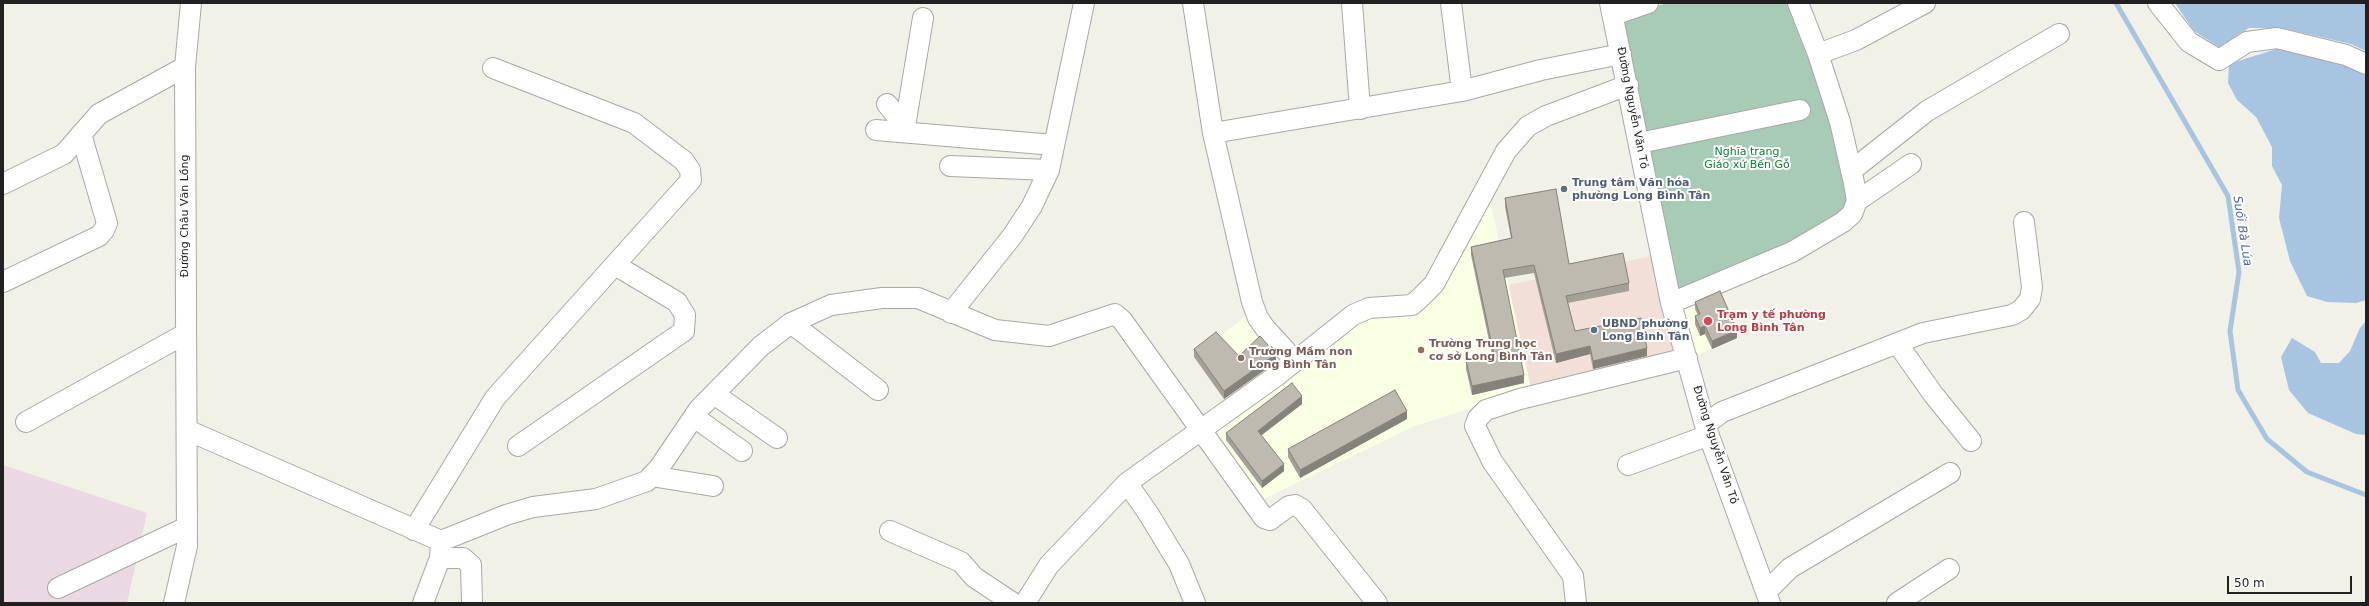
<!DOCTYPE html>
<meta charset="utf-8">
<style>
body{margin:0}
#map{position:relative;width:2369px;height:606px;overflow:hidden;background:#f1f1e7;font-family:"DejaVu Sans",sans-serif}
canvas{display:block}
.frame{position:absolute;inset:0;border:4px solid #212121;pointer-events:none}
.scale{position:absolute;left:2227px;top:576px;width:125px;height:18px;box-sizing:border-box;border:2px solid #212121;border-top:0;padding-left:5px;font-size:12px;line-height:14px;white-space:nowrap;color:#212121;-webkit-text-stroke:3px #fff;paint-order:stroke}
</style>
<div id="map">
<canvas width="2369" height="606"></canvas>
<div class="frame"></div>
<div class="scale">50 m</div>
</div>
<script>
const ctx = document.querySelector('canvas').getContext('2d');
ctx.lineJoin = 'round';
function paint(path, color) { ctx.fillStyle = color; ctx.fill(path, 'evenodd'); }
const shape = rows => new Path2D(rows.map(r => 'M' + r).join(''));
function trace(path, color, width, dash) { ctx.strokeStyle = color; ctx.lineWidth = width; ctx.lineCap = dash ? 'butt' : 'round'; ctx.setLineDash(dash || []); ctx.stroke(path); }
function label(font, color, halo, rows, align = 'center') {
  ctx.font = font + ' "DejaVu Sans",sans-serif'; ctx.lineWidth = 4; ctx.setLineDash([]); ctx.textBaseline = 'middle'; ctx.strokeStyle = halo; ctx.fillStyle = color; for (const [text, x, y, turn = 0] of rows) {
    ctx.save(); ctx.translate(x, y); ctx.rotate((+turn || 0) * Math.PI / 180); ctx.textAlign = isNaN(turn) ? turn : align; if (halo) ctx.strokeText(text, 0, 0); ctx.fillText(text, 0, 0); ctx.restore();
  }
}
paint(shape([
 [1652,256,1661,304,1677,356,1531,389,1508,285]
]), '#f2dfd7');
paint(shape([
 [3,465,147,513,127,603,3,603]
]), '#ead9e3');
paint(shape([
 [1489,195,1531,389,1415,426,1257,502,1207,433,1361,318,1414,311],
 [1720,299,1737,338,1696,355,1681,303],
 [1252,311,1288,359,1228,404,1194,357]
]), '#f8ffe3');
paint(shape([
 [1667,3,1794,3,1854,201,1839,220,1679,295,1623,17]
]), '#a8cbb6');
paint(shape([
 [2175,3,2366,3,2366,51,2351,44,2282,28,2249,28,2219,47,2194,31],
 [2292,44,2366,71,2366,300,2356,303,2327,302,2307,296,2290,261,2279,218,2282,185,2272,166,2272,147,2256,117,2237,100,2228,83,2229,64],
 [2366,321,2366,435,2356,434,2308,413,2289,390,2281,357,2292,338,2315,352,2321,363,2339,363,2350,351,2360,328]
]), '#a7c4e0');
trace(shape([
 [2116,3,2228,196,2239,272,2230,331,2238,390,2267,439,2307,472,2366,495]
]), '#a7c4e0', 5);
const minor = shape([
 [1193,3,1213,133,1252,302,1258,318,1265,328,1295,361],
 [1352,3,1360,109],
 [1451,3,1462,91],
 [1610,3,1671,303,1705,425,1770,603],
 [1798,3,1818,54],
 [2158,3,2189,42,2219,60,2247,42,2277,38,2346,55,2366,64],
 [1613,15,1648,3],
 [887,104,910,133],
 [905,126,923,18],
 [876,130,1054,145],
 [1213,133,1462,91,1541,70,1621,54],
 [1639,143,1800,110],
 [950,166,1049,170],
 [1851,171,1927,111,2059,34],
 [3,184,64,154,99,114,185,67],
 [1857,201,1911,164],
 [3,282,99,236,104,230,107,223,81,134],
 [1671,303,1792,252,1843,222,1852,214,1857,201,1854,183,1840,122,1818,54,1856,40,1925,3],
 [951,313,1013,235,1032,206,1049,170,1084,3],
 [791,323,878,390],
 [1897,343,1933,394,1971,441],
 [714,394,777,438],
 [694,417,742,451],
 [26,422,185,334],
 [1705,425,1722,412,1923,333,2012,315,2021,310,2030,299,2032,287,2024,222],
 [187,430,441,541,440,558,463,558,471,565,472,603],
 [518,446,684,331,685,315,677,302,615,265],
 [1628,465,1709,435],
 [651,476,713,486],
 [1127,483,1148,513,1179,564,1195,603],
 [414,530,495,398,691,180,690,170,684,161,634,123,493,68],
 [890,531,961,562,974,577,1013,603],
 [441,541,506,515,533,507,596,499,647,481,659,468,699,409,761,346,791,323,831,305,882,298,918,298,995,330,1049,336,1115,314,1122,320,1264,518,1270,520,1289,506,1295,505,1302,509,1377,603],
 [58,588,187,527],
 [1766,592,1790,568,1950,473],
 [174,603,187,546,185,67,191,3],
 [423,603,440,558],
 [1025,603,1049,565,1127,483,1279,374,1353,315,1369,308,1412,305,1421,297,1434,284,1506,151,1528,126,1546,116,1628,85],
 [1576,603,1573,576,1492,461,1475,426,1478,418,1486,410,1520,399,1687,358],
 [1897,603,1949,569]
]);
trace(minor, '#a8a8a8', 22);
trace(minor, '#fff', 20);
paint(shape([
 [1505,198,1569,264,1629,283,1629,291,1568,303,1575,331,1647,356,1593,369,1590,354,1556,363,1534,273,1504,278,1524,383,1472,395,1466,369,1466,360,1492,355,1471,255,1471,247,1511,238,1505,207],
 [1695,302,1737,338,1712,349,1705,334,1700,336,1695,324,1695,316,1698,315,1695,309],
 [1194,349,1239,356,1276,362,1224,399,1194,357],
 [1302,404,1261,435,1284,471,1262,488,1226,440,1226,433],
 [1407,419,1300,478,1288,457,1288,449]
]), '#a3a097');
paint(shape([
 [1705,326,1705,334,1700,336,1700,328],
 [1737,330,1737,338,1712,349,1712,341],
 [1590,346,1590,354,1556,363,1556,354],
 [1647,348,1647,356,1593,369,1593,361],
 [1276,354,1276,362,1224,399,1224,391],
 [1524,375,1524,383,1472,395,1472,386],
 [1302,396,1302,404,1258,438,1258,431],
 [1407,411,1407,419,1300,478,1300,470],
 [1284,464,1284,471,1262,488,1262,481]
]), '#85827b');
const building = shape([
 [1556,189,1569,264,1623,253,1629,283,1566,296,1575,331,1641,318,1647,348,1593,361,1590,346,1556,354,1534,265,1503,270,1524,375,1472,386,1466,360,1494,355,1471,247,1512,238,1505,198,1556,189],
 [1720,291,1737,330,1712,341,1705,326,1700,328,1695,316,1700,314,1695,302,1720,291],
 [1216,332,1239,356,1260,336,1276,354,1224,391,1194,349,1216,332],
 [1292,383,1302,396,1258,431,1284,464,1262,481,1226,433,1292,383],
 [1395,390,1407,411,1300,470,1288,449,1395,390]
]);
paint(building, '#bebab0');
trace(building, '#85827b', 1);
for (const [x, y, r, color] of [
 [1564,189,4,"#5c6f8a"],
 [1708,321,5,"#e0444e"],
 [1594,330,4,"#5c6f8a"],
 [1421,350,4,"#8d6e63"],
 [1241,358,4,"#8d6e63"]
]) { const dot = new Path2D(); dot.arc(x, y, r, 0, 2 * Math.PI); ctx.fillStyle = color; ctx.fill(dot); trace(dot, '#fff', 1.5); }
label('11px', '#212121', '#fff', [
 ["Đường Nguyễn Văn Tỏ",1632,108,79],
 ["Đường Châu Văn Lồng",185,216,-90],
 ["Đường Nguyễn Văn Tỏ",1715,445,72]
]);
label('11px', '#098433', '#fff', [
 ["Nghĩa trang",1747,152],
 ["Giáo xứ Bến Gỗ",1747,165]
]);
label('bold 11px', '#4e5e75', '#fff', [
 ["Trung tâm Văn hóa",1572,183],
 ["phường Long Bình Tân",1572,196],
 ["UBND phường",1602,324],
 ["Long Bình Tân",1602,337]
], 'left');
label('bold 11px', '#be3a42', '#fff', [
 ["Trạm y tế phường",1717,315],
 ["Long Bình Tân",1717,328]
], 'left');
label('bold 11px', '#785e54', '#fff', [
 ["Trường Trung học",1429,344],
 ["cơ sở Long Bình Tân",1429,357],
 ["Trường Mầm non",1249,352],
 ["Long Bình Tân",1249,365]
], 'left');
label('italic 12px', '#4a63b4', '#fff', [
 ["Suối Bà Lúa",2242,231,81]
]);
</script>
